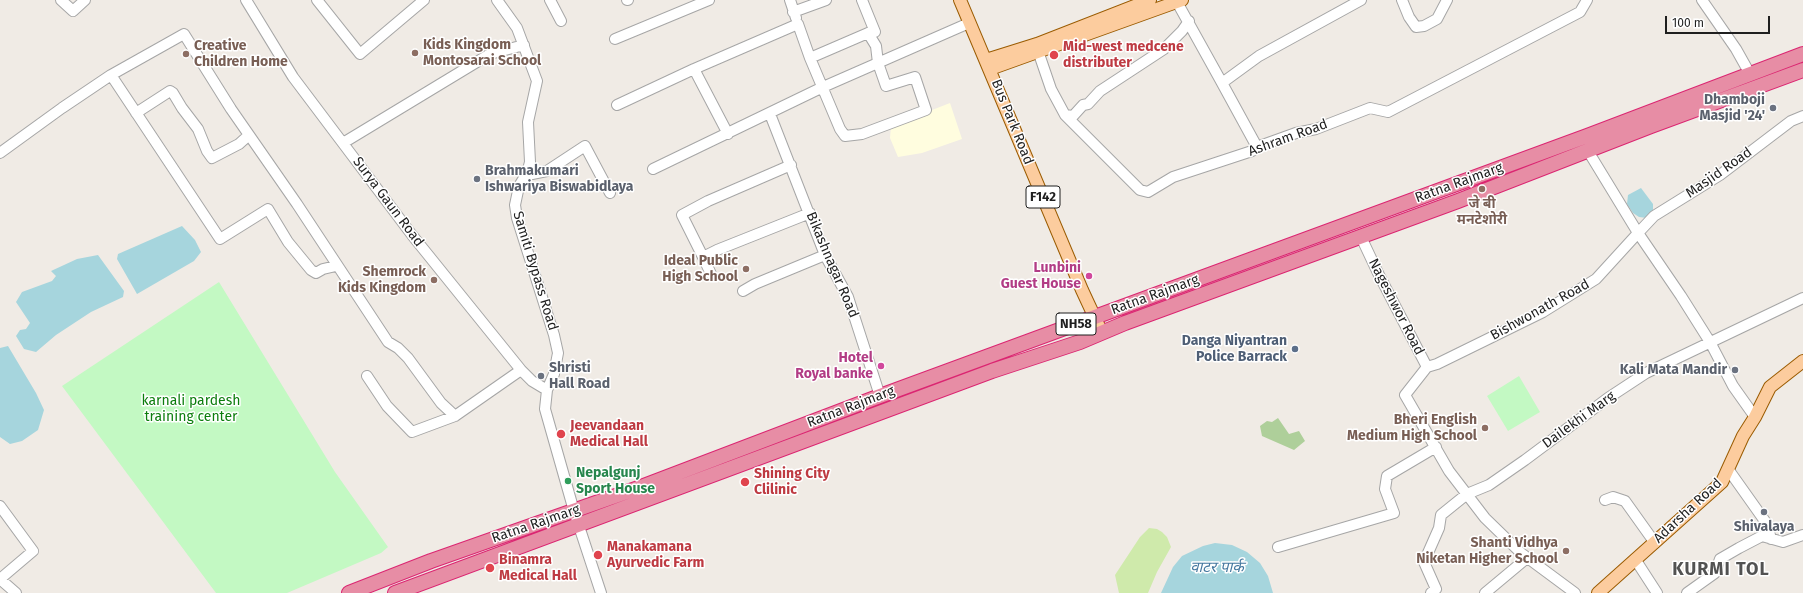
<!DOCTYPE html>
<meta charset="utf-8">
<style>
body{margin:0}
#map{position:relative;width:1803px;height:593px;overflow:hidden;background:#f0ebe5;font-family:"Fira Sans",sans-serif}
canvas{display:block}
.scale{position:absolute;left:1665px;top:16px;width:105px;height:18px;box-sizing:border-box;border:2px solid #1f1f1f;border-top:0;padding-left:5px;font-size:12px;line-height:14px;white-space:nowrap;color:#1f1f1f;-webkit-text-stroke:3px #fff;paint-order:stroke}
</style>
<div id="map">
<canvas width="1803" height="593"></canvas>
<div class="scale">100 m</div>
</div>
<script>
const ctx = document.querySelector('canvas').getContext('2d');
ctx.lineJoin = 'round';
function paint(path, color) { ctx.fillStyle = color; ctx.fill(path, 'evenodd'); }
const shape = rows => new Path2D(rows.map(r => 'M' + r).join(''));
function trace(path, color, width, dash) { ctx.strokeStyle = color; ctx.lineWidth = width; ctx.lineCap = dash ? 'butt' : 'round'; ctx.setLineDash(dash || []); ctx.stroke(path); }
function label(font, color, halo, rows, align = 'center') {
  ctx.font = font + ' "Fira Sans","Noto Sans Devanagari",sans-serif'; ctx.lineWidth = 3; ctx.setLineDash([]); ctx.textBaseline = 'middle'; ctx.strokeStyle = halo; ctx.fillStyle = color; for (const [text, x, y, turn = 0] of rows) {
    ctx.save(); ctx.translate(x, y); ctx.rotate((+turn || 0) * Math.PI / 180); ctx.textAlign = isNaN(turn) ? turn : align; if (halo) ctx.strokeText(text, 0, 0); ctx.fillText(text, 0, 0); ctx.restore();
  }
}
paint(shape([
 [950,103,962,139,922,153,898,157,890,138,891,126]
]), '#fffddf');
paint(shape([
 [1149,528,1157,529,1162,532,1167,537,1171,547,1157,572,1148,593,1119,593,1115,575,1140,537]
]), '#cfeaab');
paint(shape([
 [1278,418,1289,434,1299,431,1305,441,1294,450,1262,436,1260,426,1267,421,1272,422]
]), '#aecf9a');
paint(shape([
 [219,282,335,472,388,547,381,553,287,593,216,593,62,386],
 [1519,376,1540,412,1508,431,1487,396]
]), '#c3f9c3');
paint(shape([
 [1641,188,1653,204,1653,210,1647,218,1639,217,1633,213,1627,204,1628,195],
 [182,226,195,240,201,252,194,261,137,294,117,259,118,254],
 [98,255,124,291,123,297,91,312,56,335,36,352,24,349,16,336,20,330,26,329,30,323,16,302,22,292,52,281,56,276,51,271,77,259],
 [8,346,36,393,44,410,38,430,22,441,10,444,0,437,0,348],
 [1215,543,1232,545,1247,552,1260,563,1268,576,1273,593,1161,593,1173,567,1182,556,1203,546]
]), '#a6d5dd');
const minor = shape([
 [61,0,73,11,85,0],
 [246,0,293,77,412,235,521,370,532,381,547,390],
 [317,0,360,54,424,0],
 [497,0,517,28,537,81,528,122,530,162,527,173,519,186,515,205,517,218,554,335,558,353,554,374,547,390,545,409,574,511,601,593],
 [550,0,561,21],
 [627,0,628,0],
 [790,0,796,18],
 [1402,0,1409,17,1416,27,1424,26,1437,19,1447,0],
 [1702,0,1736,49,1750,74],
 [1177,2,1222,83,1259,56,1361,0],
 [793,12,826,0],
 [615,39,709,0],
 [1038,51,1051,89,1065,115,1140,190,1148,192,1173,177,1252,151,1257,147,1296,133,1316,129,1370,108,1388,112,1580,12,1587,0],
 [810,58,868,33],
 [111,75,220,239,268,209,288,242,311,270,316,273,323,269,336,266],
 [1222,83,1257,147],
 [617,105,694,69],
 [136,113,170,91,173,93,182,108,198,129,207,151,212,158,239,144,249,135],
 [770,114,825,255,848,297,880,396],
 [1065,115,1073,116,1083,105,1088,104,1100,91,1164,49,1182,31,1189,21],
 [728,134,694,69,798,24,810,58,840,129,845,136,862,134,926,110,915,77,886,86,878,63,876,46,868,33,875,32,862,0],
 [343,143,490,54,524,45],
 [0,153,62,108,111,75,184,34,231,109,297,204,388,342,398,348,408,358,441,403,455,416],
 [791,165,708,201,682,215,703,257,717,250,810,213],
 [653,169,823,87,969,23],
 [527,173,532,174,547,171,585,146,610,193],
 [1361,237,1378,273,1427,367,1405,395,1449,471,1485,518,1521,553,1575,593],
 [703,257,711,274],
 [743,291,755,284,825,255],
 [1427,367,1437,364,1543,312,1596,279,1638,233,1588,151],
 [367,376,387,406,412,432,455,416,521,370],
 [1755,417,1733,386,1710,342,1681,296,1638,233,1654,216,1720,175,1791,121,1803,116],
 [1728,469,1767,524,1771,539],
 [1605,500,1613,497,1625,501,1655,543],
 [0,506,33,551,0,579],
 [1278,547,1394,513,1385,489,1387,476,1436,447],
 [1635,559,1657,593],
 [0,579,16,593],
 [1431,593,1436,589,1424,562,1439,528,1441,515,1467,494,1489,485,1525,460,1608,398,1646,373,1803,298],
 [1485,593,1527,558],
 [1687,593,1715,573,1720,559,1739,548,1762,536,1783,542,1803,535]
]);
const major = shape([
 [960,0,1082,290,1102,333],
 [986,60,1037,44,1150,0],
 [990,69,1182,0],
 [1598,593,1722,482,1743,436,1755,417,1770,387,1803,361]
]);
const highway = shape([
 [349,593,431,561,641,487,880,396,1587,136,1803,54],
 [395,593,992,371,1080,342,1125,323,1458,201,1651,126,1803,70]
]);
trace(minor, '#a6a6a6', 12);
trace(major, '#9a5b00', 14);
trace(highway, '#db2571', 16);
trace(minor, '#fff', 10);
trace(major, '#fccc9e', 12);
trace(highway, '#e78da5', 14);
for (const [x, y, r, color] of [
 [415,53,4,"#8d6e63"],
 [186,54,4,"#8d6e63"],
 [1054,55,5,"#e0444e"],
 [1773,108,4,"#6b7280"],
 [477,179,4,"#6b7280"],
 [1482,189,4,"#8d6e63"],
 [746,269,4,"#8d6e63"],
 [1089,276,4,"#d1479c"],
 [434,280,4,"#8d6e63"],
 [1295,349,4,"#5c6f8a"],
 [881,366,4,"#d1479c"],
 [1735,370,4,"#6b7280"],
 [541,376,4,"#6b7280"],
 [1485,428,4,"#8d6e63"],
 [561,434,5,"#e0444e"],
 [568,481,4,"#2e9e5b"],
 [745,482,5,"#e0444e"],
 [1764,512,4,"#6b7280"],
 [1566,551,4,"#8d6e63"],
 [598,555,5,"#e0444e"],
 [490,568,5,"#e0444e"]
]) { const dot = new Path2D(); dot.arc(x, y, r, 0, 2 * Math.PI); ctx.fillStyle = color; ctx.fill(dot); trace(dot, '#fff', 1.5); }
for (const [x, y, w] of [
 [1043,197,34],
 [1076,324,40]
]) { const box = new Path2D(); box.roundRect(x - w / 2, y - 11, w, 22, 3); ctx.fillStyle = '#fff'; ctx.fill(box); trace(box, '#1f1f1f', 1); }
label('bold 13px', '#1f1f1f', null, [
 ["F142",1043,197],
 ["NH58",1076,324]
]);
label('bold 14px', '#785e54', '#fff', [
 ["Kids Kingdom",423,45,"left"],
 ["Montosarai School",423,61,"left"],
 ["Creative",194,46,"left"],
 ["Children Home",194,62,"left"],
 ["जे बी",1482,204,"center"],
 ["मनटेशोरी",1482,220,"center"],
 ["Ideal Public",738,261],
 ["High School",738,277],
 ["Shemrock",426,272],
 ["Kids Kingdom",426,288],
 ["Bheri English",1477,420],
 ["Medium High School",1477,436],
 ["Shanti Vidhya",1558,543],
 ["Niketan Higher School",1558,559]
], 'right');
label('bold 14px', '#be3a42', '#fff', [
 ["Mid-west medcene",1063,47],
 ["distributer",1063,63],
 ["Jeevandaan",570,426],
 ["Medical Hall",570,442],
 ["Shining City",754,474],
 ["Clilinic",754,490],
 ["Manakamana",607,547],
 ["Ayurvedic Farm",607,563],
 ["Binamra",499,560],
 ["Medical Hall",499,576]
], 'left');
label('bold 14px', '#5b616d', '#fff', [
 ["Dhamboji",1765,100],
 ["Masjid '24'",1765,116],
 ["Brahmakumari",485,171,"left"],
 ["Ishwariya Biswabidlaya",485,187,"left"],
 ["Shristi",549,368,"left"],
 ["Hall Road",549,384,"left"],
 ["Kali Mata Mandir",1727,370],
 ["Shivalaya",1764,527,"center"]
], 'right');
label('14px', '#1f1f1f', '#fff', [
 ["Bus Park Road",1012,122,68],
 ["Ashram Road",1288,138,-20],
 ["Masjid Road",1719,173,-35],
 ["Ratna Rajmarg",1459,183,-20],
 ["Surya Gaun Road",388,202,53],
 ["Bikashnagar Road",832,265,67],
 ["Samiti Bypass Road",535,271,73],
 ["Ratna Rajmarg",1155,295,-20],
 ["Nageshwor Road",1396,307,63],
 ["Bishwonath Road",1540,310,-29],
 ["Ratna Rajmarg",851,407,-21],
 ["Dailekhi Marg",1579,420,-36],
 ["Adarsha Road",1688,511,-43],
 ["Ratna Rajmarg",536,524,-19]
]);
label('bold 14px', '#b23c85', '#fff', [
 ["Lunbini",1081,268],
 ["Guest House",1081,284],
 ["Hotel",873,358],
 ["Royal banke",873,374]
], 'right');
label('bold 14px', '#4e5e75', '#fff', [
 ["Danga Niyantran",1287,341],
 ["Police Barrack",1287,357]
], 'right');
label('14px', '#0c7e0d', '#fff', [
 ["karnali pardesh",191,401],
 ["training center",191,417]
]);
label('bold 14px', '#27864d', '#fff', [
 ["Nepalgunj",576,473],
 ["Sport House",576,489]
], 'left');
label('italic 15px', '#45789f', '#fff', [
 ["वाटर पार्क",1217,568]
]);
ctx.letterSpacing = '1px';
label('bold 18px', '#525252', '#fff', [
 ["KURMI TOL",1721,570]
]);
ctx.letterSpacing = '0px';
</script>
